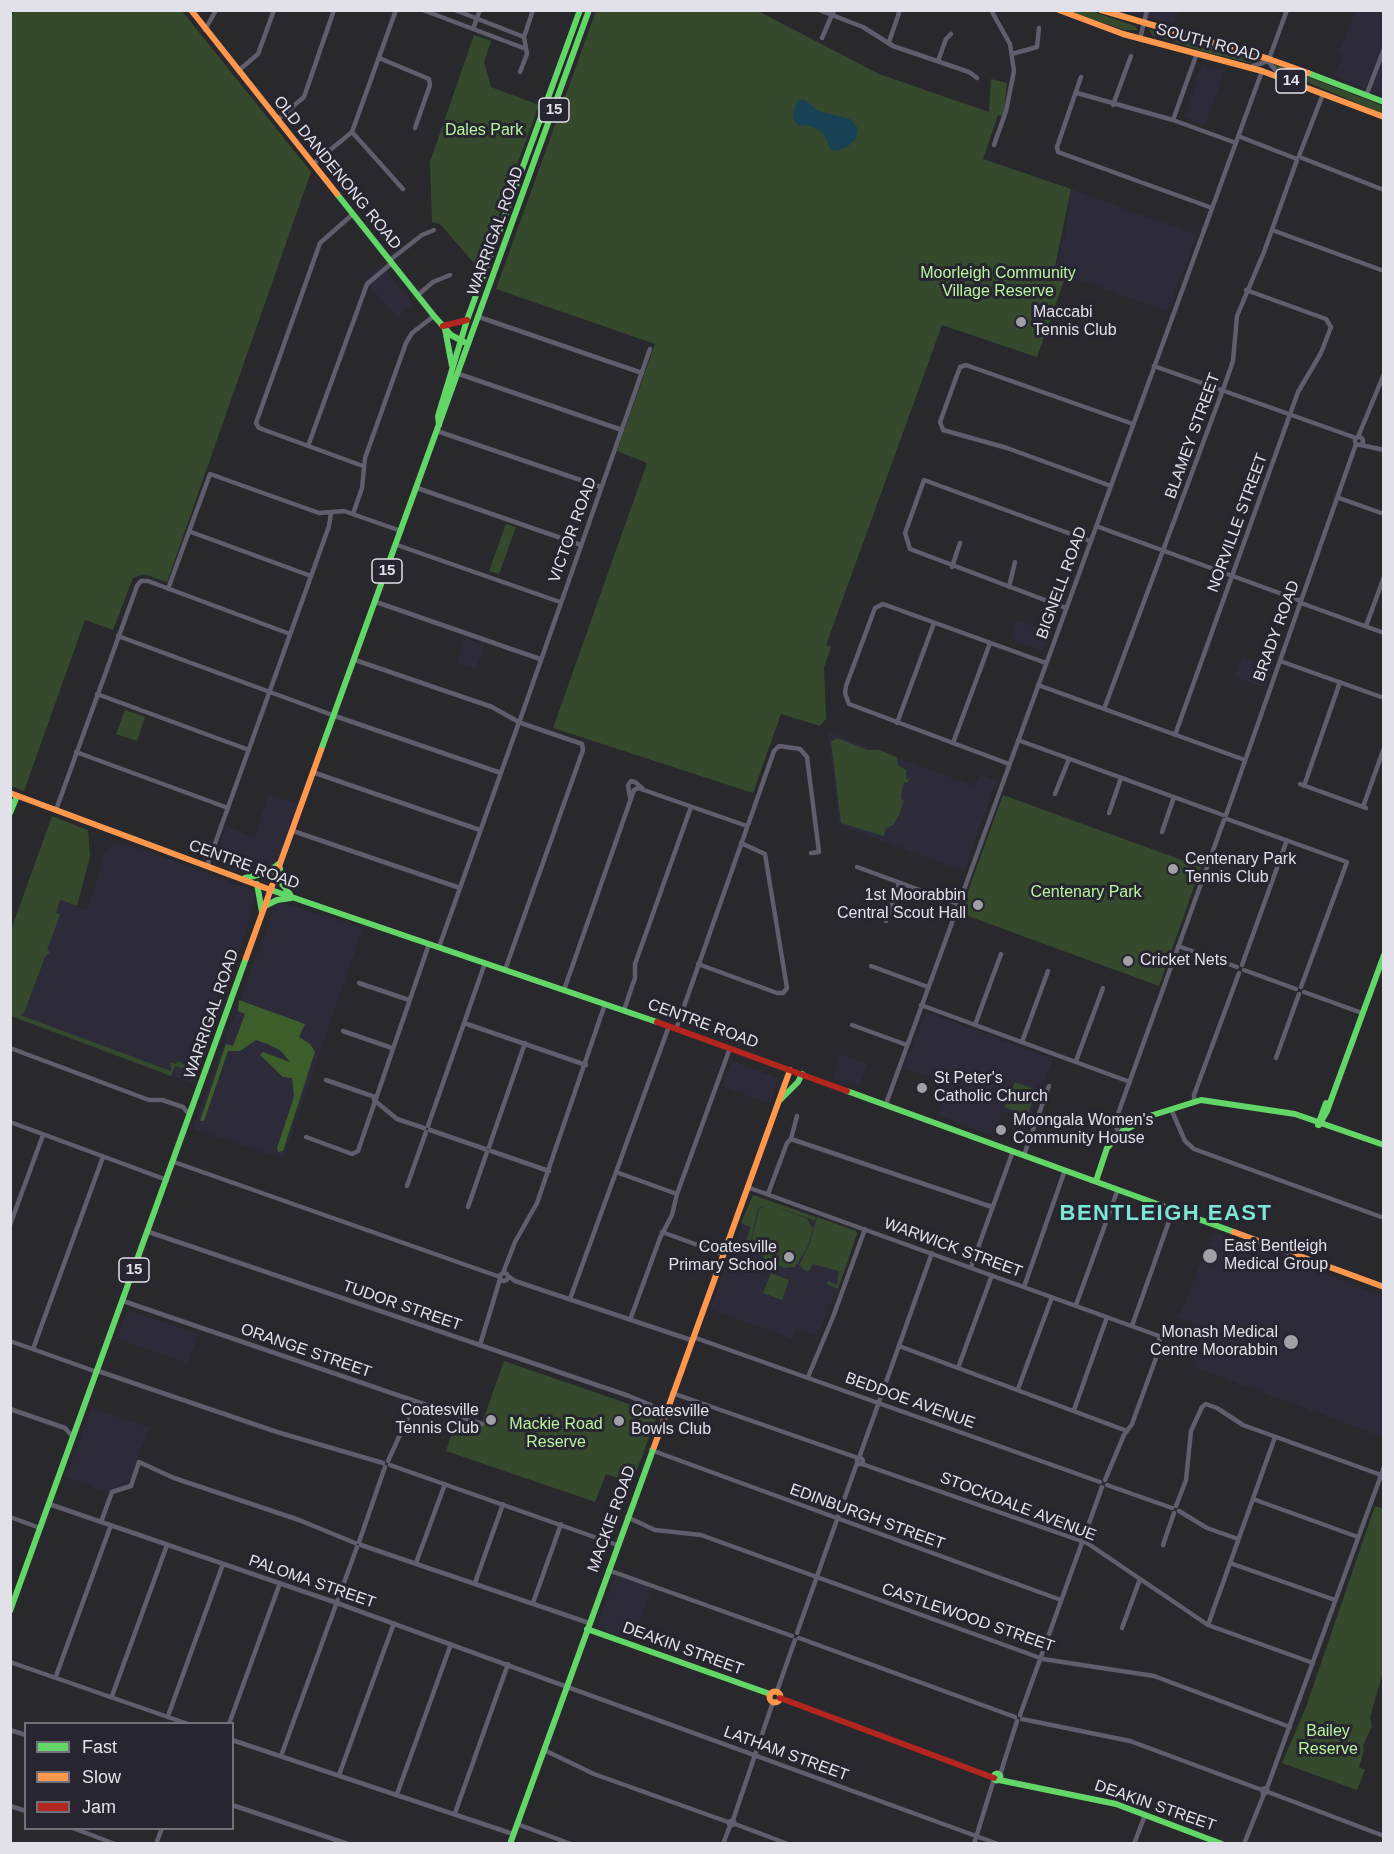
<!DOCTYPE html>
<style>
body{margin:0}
#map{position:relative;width:1394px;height:1854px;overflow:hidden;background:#28282d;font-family:Helvetica,sans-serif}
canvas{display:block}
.frame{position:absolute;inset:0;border:12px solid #e2e1e9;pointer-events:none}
.legend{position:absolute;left:24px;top:1722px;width:210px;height:108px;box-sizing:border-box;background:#272530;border:2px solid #72707a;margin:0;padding:8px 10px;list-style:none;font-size:18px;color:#e2e1e9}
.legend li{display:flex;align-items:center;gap:12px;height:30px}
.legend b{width:30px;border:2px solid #72707a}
</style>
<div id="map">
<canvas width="1394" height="1854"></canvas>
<div class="frame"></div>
<ul class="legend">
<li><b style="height:8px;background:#63d668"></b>Fast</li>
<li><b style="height:8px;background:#ff974d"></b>Slow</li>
<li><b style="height:8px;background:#b3261e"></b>Jam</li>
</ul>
</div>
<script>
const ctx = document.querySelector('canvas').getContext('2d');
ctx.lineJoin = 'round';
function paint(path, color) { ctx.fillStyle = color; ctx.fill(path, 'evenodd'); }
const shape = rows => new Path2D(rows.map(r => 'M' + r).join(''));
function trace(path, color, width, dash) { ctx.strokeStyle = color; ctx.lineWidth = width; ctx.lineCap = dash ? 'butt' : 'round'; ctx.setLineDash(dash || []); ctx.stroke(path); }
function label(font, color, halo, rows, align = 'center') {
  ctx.font = font + ' Helvetica,sans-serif'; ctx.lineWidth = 6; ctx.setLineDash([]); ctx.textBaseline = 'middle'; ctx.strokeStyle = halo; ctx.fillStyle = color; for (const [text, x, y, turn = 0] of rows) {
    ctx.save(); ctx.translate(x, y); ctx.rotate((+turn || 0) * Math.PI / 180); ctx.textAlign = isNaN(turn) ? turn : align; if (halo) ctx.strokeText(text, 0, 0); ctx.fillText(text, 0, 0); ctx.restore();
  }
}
paint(shape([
 [1123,11,1179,11,1174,24],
 [1355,11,1383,11,1383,96,1334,76,1343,54,1339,52],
 [1202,64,1225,71,1205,126,1184,117],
 [1071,189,1197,235,1168,312,1054,271,1066,232],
 [382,265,413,304,398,317,364,280],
 [1017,620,1051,633,1042,651,1011,640],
 [465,638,485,645,476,669,457,662],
 [1242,657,1272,668,1265,688,1235,677],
 [828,732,975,786,980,774,997,781,964,871,839,825],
 [269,794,299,805,278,863,273,867,254,874,246,874,214,861,226,826,254,837],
 [115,842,145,850,253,890,256,897,235,966,226,977,226,987,208,1037,205,1055,195,1084,19,1019,60,900,87,911,105,852],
 [282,902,363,928,283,1159,193,1129,274,907],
 [926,1012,1053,1059,1040,1090,1031,1121,1002,1111,993,1136,937,1115,946,1088,943,1082,904,1068],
 [840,1054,867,1064,859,1087,832,1078],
 [732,1061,778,1078,770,1104,721,1086],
 [753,1195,856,1231,857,1234,818,1337,796,1329,792,1339,710,1309],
 [1213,1232,1383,1296,1383,1437,1191,1366,1204,1327,1179,1317],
 [128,1310,198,1334,188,1363,117,1339],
 [91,1408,149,1427,129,1485,110,1494,66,1477],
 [616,1574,652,1587,633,1640,597,1627]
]), '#2d2b3a');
paint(shape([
 [14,11,182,11,311,172,167,582,144,574,133,578,113,630,85,620,24,791,10,786,10,21],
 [596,11,758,11,879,74,989,112,991,79,1007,83,1004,110,1002,116,998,115,983,159,1071,189,1054,271,1066,275,1037,357,942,325,826,645,831,647,824,667,826,719,820,726,781,714,753,793,553,728,647,463,617,451,655,344,496,289],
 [1069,11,1091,11,1135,26,1138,30,1124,30],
 [1149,30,1151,30,1264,60,1250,63,1202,51,1152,35],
 [474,35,491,41,484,62,491,87,539,105,479,269,440,224,432,222,430,162],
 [1272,63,1383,106,1383,114,1276,69],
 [506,524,516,527,499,574,489,571],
 [125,710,145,717,137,741,116,734],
 [837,738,868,750,879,750,897,757,898,765,906,770,906,779,910,778,907,783,904,782,902,790,901,799,904,800,899,815,893,825,886,828,884,836,841,823,831,742],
 [1003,795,1201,867,1159,986,960,913],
 [52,816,87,830,69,820,88,830,90,857,77,906,60,900,56,913,60,915,47,950,50,952,45,957,24,1013,20,1015,171,1071,170,1062,176,1064,177,1061,196,1070,207,1040,198,1074,175,1066,171,1076,11,1016,11,930],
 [1015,1082,1037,1090,1027,1116,1005,1107],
 [753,1195,816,1217,815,1221,770,1204,807,1219,813,1229,807,1248,795,1267,785,1268,765,1260,752,1238,759,1209,769,1204,758,1208,751,1239,756,1248,744,1246,751,1227,741,1223],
 [817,1217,856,1231,857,1234,838,1289,827,1284,828,1281,837,1285,839,1271,812,1264,810,1270,806,1271,799,1265,809,1246],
 [771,1273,789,1280,782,1300,763,1293],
 [504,1361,655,1413,657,1416,632,1483,606,1474,595,1502,446,1451,456,1422,473,1428,475,1425,481,1426],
 [1375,1506,1384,1509,1383,1672,1370,1717,1372,1726,1363,1746,1364,1751,1359,1767,1365,1770,1357,1790,1282,1763,1306,1707]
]), '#354a2d');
paint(shape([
 [239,1000,305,1024,299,1037,310,1044,315,1052,283,1151,278,1152,277,1148,294,1097,292,1078,283,1077,260,1055,263,1052,290,1062,281,1051,268,1044,256,1040,240,1051,228,1051,204,1121,200,1121,226,1044,233,1046,245,1014,238,1011]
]), '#3b5e2b');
paint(shape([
 [798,100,805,100,818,111,850,119,858,128,856,139,847,147,836,151,831,150,823,133,811,126,798,125,793,119,794,108]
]), '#194155');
trace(shape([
 [423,10,526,49],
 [455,10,524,37],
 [819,10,863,27,893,46,969,72,977,78],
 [991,10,1010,44,1014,71,1006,111,994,145],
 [473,29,480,10],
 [205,30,216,10],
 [822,38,834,10],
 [1140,39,1147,10],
 [889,42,900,10],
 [1012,54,1037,47,1039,28],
 [379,58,429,79,430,85,415,128],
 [1269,59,1287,10],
 [938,61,946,39,951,34],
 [1253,66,1268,61,1280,76],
 [238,71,258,54,274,10],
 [520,72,527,54,524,37,533,10],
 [1081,77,1057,147,1058,152,1212,208],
 [1077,93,1173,120,1236,143],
 [1366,96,1384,49],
 [1113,105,1131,56],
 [277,120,304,97,334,10],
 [1173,120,1197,53],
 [352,132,403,189],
 [1238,136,1297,159],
 [1299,156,1323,94],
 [1302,158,1384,190],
 [313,164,352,132,396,10],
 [353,214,320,243,256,423,259,428,363,466],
 [1272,230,1384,271],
 [390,260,422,235,434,230],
 [418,295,433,282,450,275],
 [479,317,642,373],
 [1154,366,1356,438],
 [459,374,622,430],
 [437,431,601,487],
 '1355 441a4 4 0 1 1 8 0a4 4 0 1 1-8 0Z',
 [1358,437,1384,374],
 [1361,445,1384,450],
 [308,446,367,284,392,263],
 [1111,486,1007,448,943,430,940,422,960,367,966,365,1133,424],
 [417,488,581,545],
 [1339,498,1384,514],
 [353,514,362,488,365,458,406,343,412,333,434,316],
 [1096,526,1301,601],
 [191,532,311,576],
 [397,545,560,602],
 [952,567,960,543],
 [1009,587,1015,562],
 [168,589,210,474,319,513,344,511,401,531],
 [376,602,540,659],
 [1301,603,1384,633],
 [1066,608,910,549,905,533,924,480,1090,541],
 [1366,626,1384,577],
 [118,636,335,716],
 [355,660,492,707,517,721],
 [1280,661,1384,698],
 [1038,685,1245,760],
 [97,694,249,750],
 [1104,709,1225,384,1233,361,1237,316,1264,252,1297,160],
 [335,716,501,773],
 [520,720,650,349],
 [897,723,934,623],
 [1175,735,1298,392,1321,353,1331,327,1326,319,1246,290],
 [1018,740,1223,815],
 [953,743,990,643],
 [76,752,228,808],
 [1009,764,849,704,845,693,846,686,875,608,883,604,1046,663],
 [315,773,480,830],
 [1300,784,1366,808],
 [1304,786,1340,682],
 [1055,794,1069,759],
 [630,798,628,785,631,781,635,782,642,788],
 [1363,807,1384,748],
 [56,810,137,586,141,581,148,581,290,634],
 [1109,813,1121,778],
 [1226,815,1356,444],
 [1227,819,1347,862,1301,987],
 [293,831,460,888],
 [1162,832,1174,797],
 [207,866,329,526,331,513],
 [857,867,958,904],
 [886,921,899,883],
 [1178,946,1237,967],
 [439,947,518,725],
 [698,964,777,993,783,993,787,988,765,854,741,843],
 [1242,965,1287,840],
 [871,966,928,987],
 [505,970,583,750,582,744,521,723],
 [1244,970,1296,989],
 [359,983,409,1000],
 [564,990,634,790,638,788,747,826],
 [1304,992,1362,1013],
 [921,1005,1130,1082],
 [624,1010,635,978,635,964,691,807],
 [464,1023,586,1065],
 [852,1025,907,1045],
 [975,1025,1001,954],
 [676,1029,774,751,779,746,800,749,807,757,819,852,811,853],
 [343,1031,392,1048],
 [1022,1042,1048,971],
 [10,1048,149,1100,162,1100,183,1107,189,1114],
 [1276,1058,1299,994],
 [1076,1061,1103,988],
 [326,1080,375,1097],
 [374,1100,397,1119,424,1128],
 [1194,1102,1194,1095,1239,973],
 [886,1104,1262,71],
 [1171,1109,1185,1141,1194,1149,1384,1218],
 [1117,1117,1125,1134],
 [10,1122,167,1180],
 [428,1126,485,963],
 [430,1130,485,1149],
 [1119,1135,1115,1122,1224,820],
 [306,1137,352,1154,358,1151,429,944],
 [791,1139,992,1207],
 [489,1147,525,1043],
 [491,1151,549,1171],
 [1024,1155,1049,1086],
 [174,1162,500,1277],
 [616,1172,677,1194],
 [407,1186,426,1132],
 [747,1187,1159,1336,1160,1347,1132,1424,1124,1435,1105,1480],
 [768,1194,787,1143,791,1139,797,1116],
 [468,1207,487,1152],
 [10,1225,43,1135],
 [149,1232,629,1396,665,1411],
 [662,1232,722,1254],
 [971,1267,1013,1151],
 '500 1277a4 4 0 1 1 8 0a4 4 0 1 1-8 0Z',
 [503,1273,515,1242,537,1203,605,1004],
 [508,1276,515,1281,691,1340],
 [1024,1287,1065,1170],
 [570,1299,669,1026],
 [123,1301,482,1424],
 [1076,1305,1118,1189],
 [630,1320,660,1238,672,1215,677,1194,730,1048],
 [1132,1326,1173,1210],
 [693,1337,1100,1482],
 [10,1341,97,1372],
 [480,1345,500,1279],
 [899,1346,1127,1431],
 [33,1349,103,1157],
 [958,1368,992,1275],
 [98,1371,277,1432,383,1463],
 [808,1377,833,1317,865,1229],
 [1018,1389,1052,1297],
 [672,1393,858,1458],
 [10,1409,65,1428,73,1437],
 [1074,1410,1107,1317],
 [651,1450,1061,1600],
 '857 1461a3 3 0 1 1 6 0a3 3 0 1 1-6 0Z',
 [859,1458,932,1253],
 [388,1461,415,1402],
 [862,1464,1087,1543,1208,1625,1313,1663],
 [390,1465,617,1545],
 [1107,1485,1172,1508],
 [1253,1499,1358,1537],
 [49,1504,337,1603,998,1844],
 [1176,1506,1186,1480,1191,1431,1202,1407,1206,1404,1217,1408,1243,1425,1381,1475],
 [1179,1511,1207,1528,1238,1539],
 [10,1517,40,1528],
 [627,1517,655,1530,701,1535,1043,1659,1154,1676,1290,1727],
 [101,1522,112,1492,131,1486,139,1462,174,1478,299,1520,355,1543],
 [359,1542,385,1467],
 [361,1545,589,1623],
 [1163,1545,1174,1513],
 [416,1563,445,1484],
 [1230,1563,1335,1600],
 [608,1570,792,1636],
 [475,1583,503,1504],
 [533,1603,561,1524],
 [1208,1625,1275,1437],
 [1122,1628,1140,1579],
 [797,1633,857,1463],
 [799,1638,1015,1717],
 [10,1662,188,1724],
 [56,1676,111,1525],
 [777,1691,795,1640],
 [112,1696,167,1545],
 [1020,1715,1102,1487],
 [168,1716,223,1564],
 [1022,1719,1130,1741,1262,1790],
 [229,1724,280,1583],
 [10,1730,26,1735],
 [232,1740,513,1834],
 [544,1750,594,1774,728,1822,730,1826,735,1824,733,1820,728,1822],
 [281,1756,357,1547],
 [339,1775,394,1623],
 [1000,1775,1017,1721],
 [1267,1788,1262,1789,1263,1794,1268,1792,1267,1788,1384,1467],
 [1268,1792,1384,1836],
 [397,1794,451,1644],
 [232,1805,348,1844],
 [10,1806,26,1811],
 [455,1813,508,1664],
 [733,1820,773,1702],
 [517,1824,571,1844],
 [735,1824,788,1844],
 [73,1828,115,1844],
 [156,1844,162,1828],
 [723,1844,730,1826],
 [974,1844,994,1779],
 [1134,1844,1145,1815],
 [1244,1844,1264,1794]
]), '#605e6d', 4.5);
trace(shape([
 [1308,73,1384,102],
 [337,194,434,316,451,335,464,342],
 [445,329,452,366],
 [439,425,438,416,467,320,580,10],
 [321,750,589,10],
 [10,813,17,796],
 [280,868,282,884,290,894],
 [245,878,267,873,280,863],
 [257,884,262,912],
 [271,890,657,1022],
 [265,906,277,900,291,898],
 [847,1091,1234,1232],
 [779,1101,798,1082,802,1074],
 [1318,1125,1326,1103],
 [1319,1125,1327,1111,1384,955],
 [1096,1181,1107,1148,1123,1131,1153,1115,1201,1100,1295,1114,1384,1145],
 [10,1611,246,958],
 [587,1629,770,1694],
 '993.5 1777a3.5 3.5 0 1 1 7 0a3.5 3.5 0 1 1-7 0Z',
 [999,1780,1116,1804,1222,1844],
 [510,1844,654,1447]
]), '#63d668', 6);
trace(shape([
 [191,10,337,194],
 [1059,10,1123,34,1262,71,1384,117],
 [1101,10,1269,59,1308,73],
 [10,793,271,890],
 [246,958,321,750],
 [1234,1232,1384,1287],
 [654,1447,790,1070],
 '769.5 1697a5.5 5.5 0 1 1 11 0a5.5 5.5 0 1 1-11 0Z'
]), '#ff974d', 6);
trace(shape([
 [443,326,467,320],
 [657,1022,847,1091],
 [780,1698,994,1778]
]), '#b3261e', 6);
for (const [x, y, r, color] of [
 [1021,322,6,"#a1a0a7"],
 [1173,869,6,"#a1a0a7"],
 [978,905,6,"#a1a0a7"],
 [1128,961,6,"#a1a0a7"],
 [922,1088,6,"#a1a0a7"],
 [1001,1130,6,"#a1a0a7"],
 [1210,1256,8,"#a1a0a7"],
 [789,1257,6,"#a1a0a7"],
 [1291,1342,8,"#a1a0a7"],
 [491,1420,6,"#a1a0a7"],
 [619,1421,6,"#a1a0a7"]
]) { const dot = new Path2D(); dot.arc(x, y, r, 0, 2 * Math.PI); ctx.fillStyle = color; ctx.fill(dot); trace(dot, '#272530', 2); }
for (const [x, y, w] of [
 [1291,81,30],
 [554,110,30],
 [387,571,30],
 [134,1270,30]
]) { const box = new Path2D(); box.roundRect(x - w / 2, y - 12, w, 24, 4.5); ctx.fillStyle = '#272530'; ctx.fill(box); trace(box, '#e2e1e9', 1.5); }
label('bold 15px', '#e2e1e9', null, [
 ["14",1291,81],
 ["15",554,110],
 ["15",387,571],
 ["15",134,1270]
]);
label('16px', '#e2e1e9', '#272530', [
 ["SOUTH ROAD",1208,43,15],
 ["OLD DANDENONG ROAD",337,173,51],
 ["WARRIGAL ROAD",496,231,-70],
 ["BLAMEY STREET",1193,436,-70],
 ["NORVILLE STREET",1238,523,-70],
 ["VICTOR ROAD",573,530,-70],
 ["BIGNELL ROAD",1062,583,-70],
 ["BRADY ROAD",1277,631,-70],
 ["CENTRE ROAD",244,865,20],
 ["WARRIGAL ROAD",212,1014,-71],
 ["CENTRE ROAD",703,1024,20],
 ["WARWICK STREET",953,1248,20],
 ["TUDOR STREET",402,1306,19],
 ["ORANGE STREET",306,1351,19],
 ["BEDDOE AVENUE",910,1401,20],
 ["STOCKDALE AVENUE",1018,1507,21],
 ["EDINBURGH STREET",867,1517,20],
 ["MACKIE ROAD",612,1519,-70],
 ["PALOMA STREET",312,1582,19],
 ["CASTLEWOOD STREET",968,1618,19],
 ["DEAKIN STREET",683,1649,20],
 ["LATHAM STREET",786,1754,20],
 ["DEAKIN STREET",1155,1806,19]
]);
label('16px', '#b7f59d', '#272530', [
 ["Dales Park",484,131],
 ["Moorleigh Community",998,274],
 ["Village Reserve",998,292],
 ["Centenary Park",1086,893],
 ["Mackie Road",556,1425],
 ["Reserve",556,1443],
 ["Bailey",1328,1732],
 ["Reserve",1328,1750]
]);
label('16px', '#e2e1e9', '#272530', [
 ["Maccabi",1033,313],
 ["Tennis Club",1033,331],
 ["Centenary Park",1185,860],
 ["Tennis Club",1185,878],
 ["1st Moorabbin",966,896,"right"],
 ["Central Scout Hall",966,914,"right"],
 ["Cricket Nets",1140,961],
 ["St Peter's",934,1079],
 ["Catholic Church",934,1097],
 ["Moongala Women's",1013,1121],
 ["Community House",1013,1139],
 ["East Bentleigh",1224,1247],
 ["Medical Group",1224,1265],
 ["Coatesville",777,1248,"right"],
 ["Primary School",777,1266,"right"],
 ["Monash Medical",1278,1333,"right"],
 ["Centre Moorabbin",1278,1351,"right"],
 ["Coatesville",479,1411,"right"],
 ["Tennis Club",479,1429,"right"],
 ["Coatesville",631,1412],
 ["Bowls Club",631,1430]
], 'left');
ctx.letterSpacing = '1.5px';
label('bold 22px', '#7de5d4', '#272530', [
 ["BENTLEIGH EAST",1166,1214]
]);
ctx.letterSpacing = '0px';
</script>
